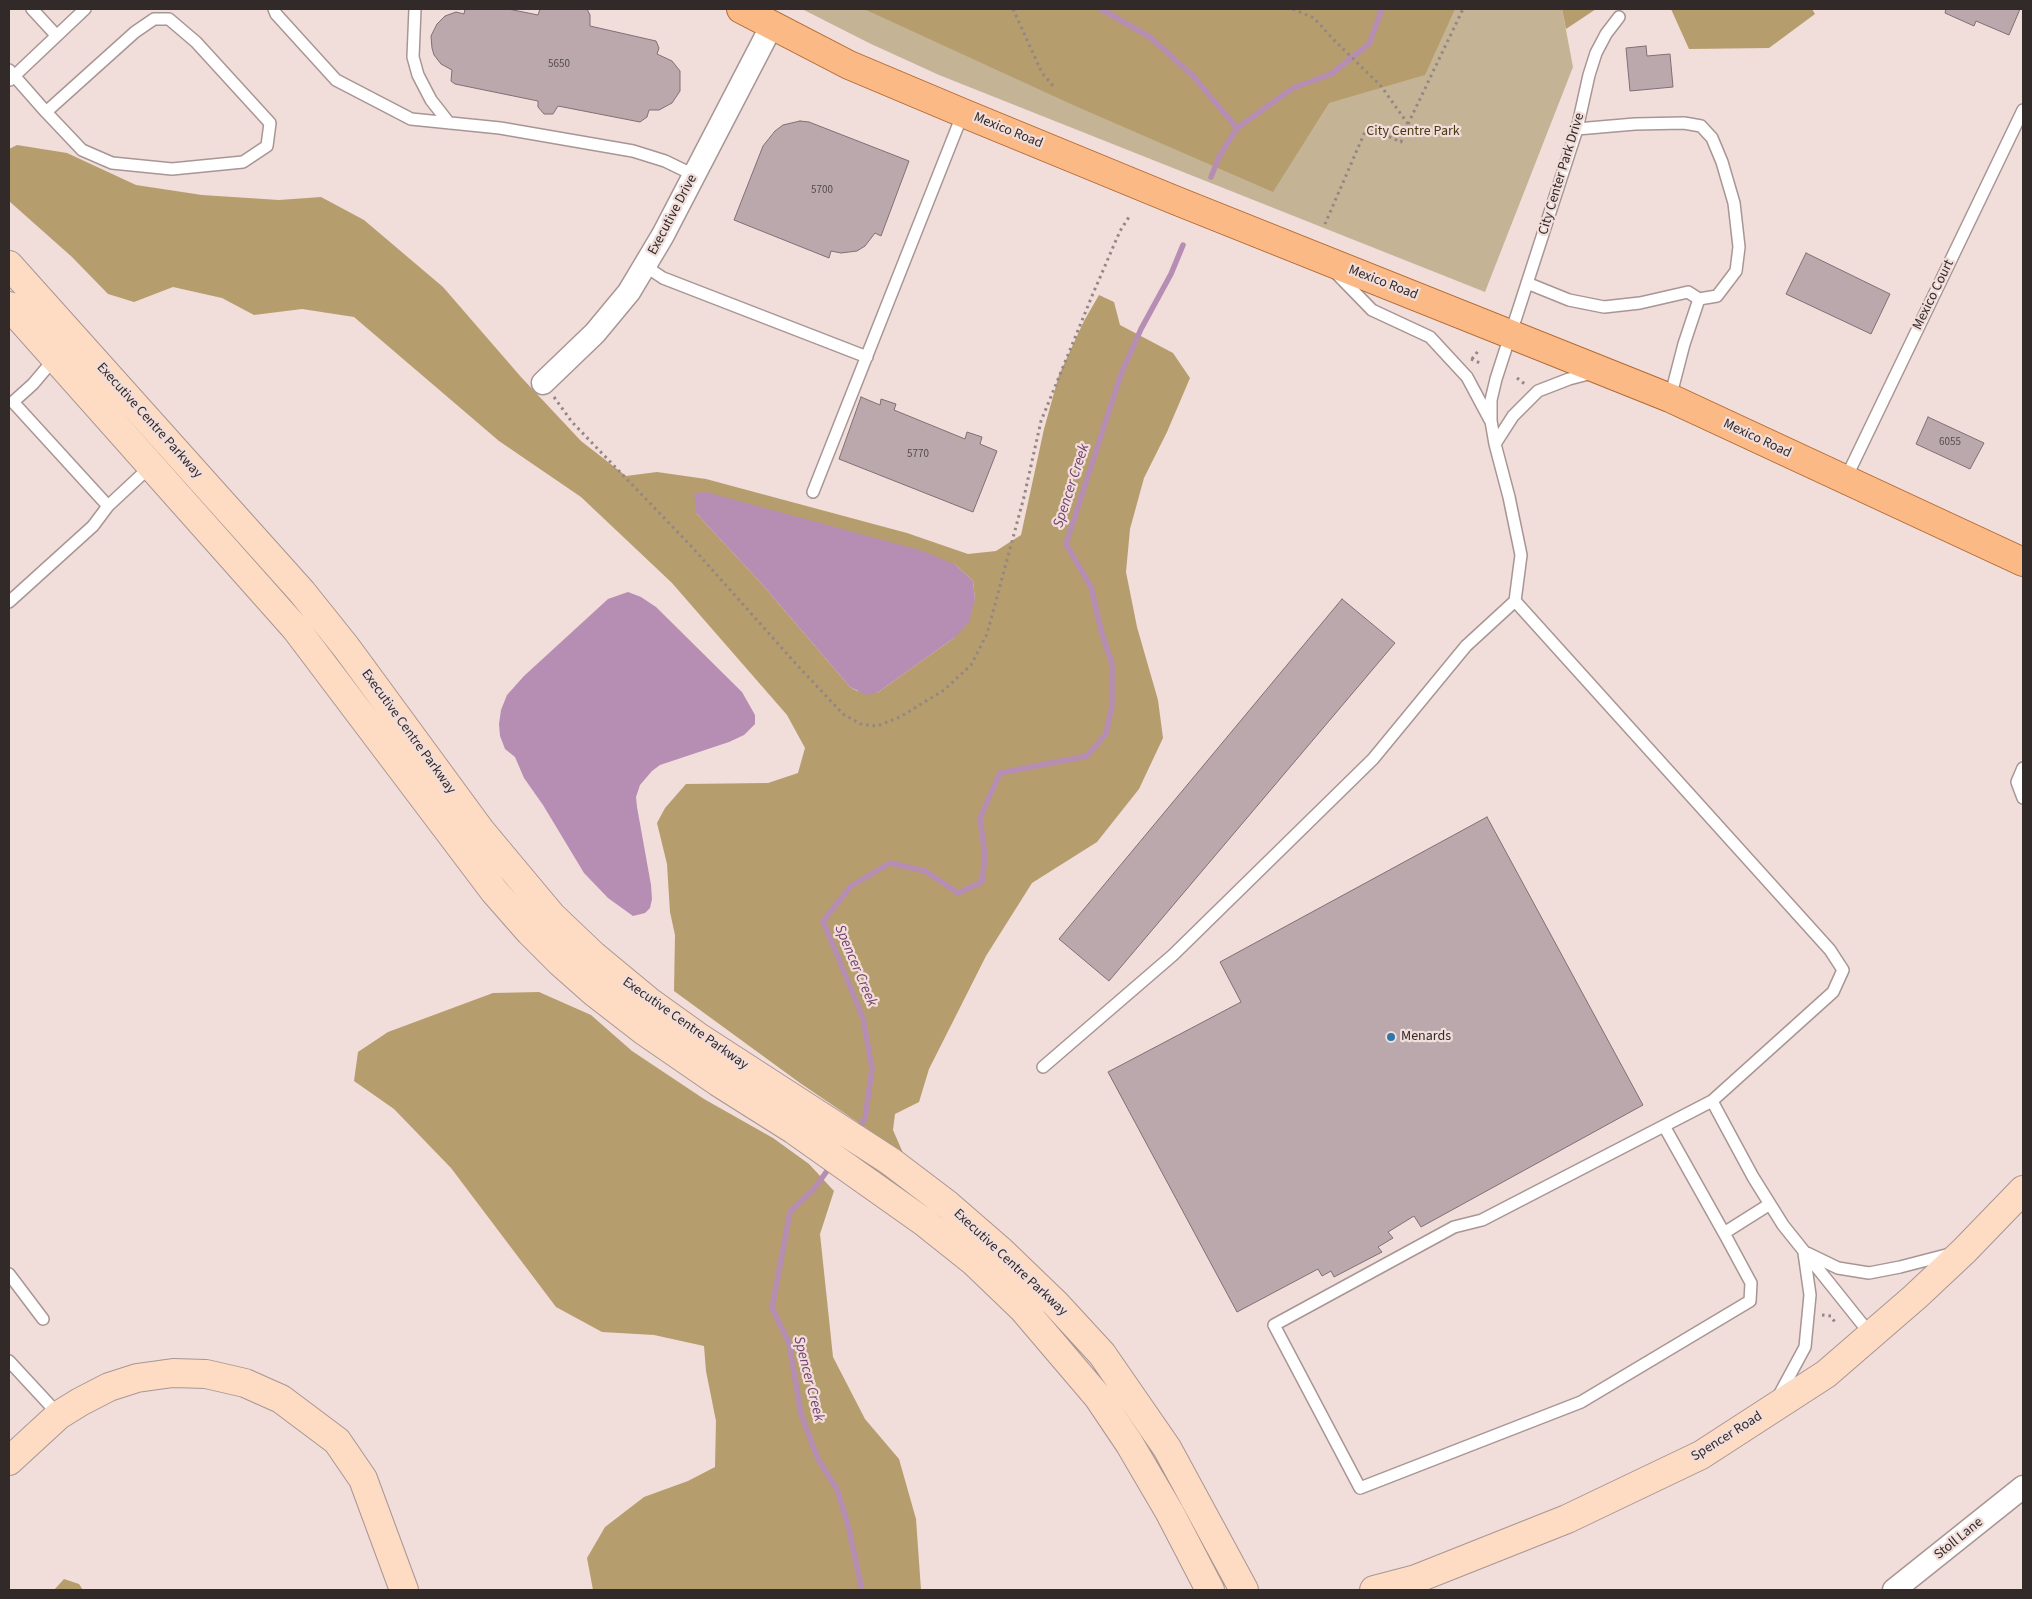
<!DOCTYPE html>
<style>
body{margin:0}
#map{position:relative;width:2032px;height:1599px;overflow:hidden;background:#f1ddda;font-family:"Source Sans 3",sans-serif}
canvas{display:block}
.frame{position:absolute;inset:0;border:10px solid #312a29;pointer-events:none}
</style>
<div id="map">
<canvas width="2032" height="1599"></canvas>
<div class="frame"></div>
</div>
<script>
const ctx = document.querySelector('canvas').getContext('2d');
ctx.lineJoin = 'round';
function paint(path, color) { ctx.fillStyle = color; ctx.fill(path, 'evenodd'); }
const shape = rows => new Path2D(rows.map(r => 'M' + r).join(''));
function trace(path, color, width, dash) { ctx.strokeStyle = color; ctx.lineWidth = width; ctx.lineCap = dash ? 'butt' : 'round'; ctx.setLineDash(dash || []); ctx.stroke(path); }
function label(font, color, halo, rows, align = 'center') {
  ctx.font = font + ' "Source Sans 3",sans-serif'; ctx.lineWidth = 4.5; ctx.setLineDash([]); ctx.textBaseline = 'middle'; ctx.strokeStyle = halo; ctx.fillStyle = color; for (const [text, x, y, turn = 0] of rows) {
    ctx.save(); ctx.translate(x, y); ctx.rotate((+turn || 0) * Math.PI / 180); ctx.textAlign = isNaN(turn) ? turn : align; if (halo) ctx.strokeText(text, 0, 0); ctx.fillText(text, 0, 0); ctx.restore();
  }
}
paint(shape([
 [802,9,1562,9,1573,67,1485,292,939,75,869,43]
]), '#c4b495');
paint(shape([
 [864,9,1455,9,1425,75,1329,103,1273,192,1073,105],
 [1562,9,1596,9,1566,29],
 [1671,9,1812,9,1815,14,1769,48,1689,49],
 [17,145,67,153,136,185,202,195,279,200,321,197,364,220,443,287,521,377,581,441,626,476,657,472,706,479,907,533,968,554,996,551,1021,535,1044,429,1059,375,1084,321,1099,295,1114,302,1120,325,1173,353,1190,378,1167,432,1144,478,1130,529,1126,572,1137,627,1158,700,1163,738,1139,789,1097,842,1032,883,986,956,929,1069,919,1102,895,1114,893,1130,903,1153,800,1083,674,991,675,935,670,912,667,864,657,823,665,808,686,784,768,783,798,773,805,748,787,715,672,583,581,497,499,441,354,317,302,309,254,315,222,298,173,287,134,302,108,294,72,257,9,201,9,149],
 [696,513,956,565,973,581,975,599,954,638,877,693,857,691,850,687,761,583],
 [539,992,591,1015,632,1051,704,1099,773,1138,809,1164,834,1191,820,1234,833,1357,865,1419,899,1459,916,1519,921,1590,593,1590,587,1558,605,1527,644,1497,688,1481,715,1467,716,1421,706,1371,704,1346,654,1335,602,1332,556,1307,451,1168,394,1109,354,1081,358,1052,388,1032,493,993],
 [64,1579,79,1584,83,1590,54,1590]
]), '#b69d6d');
paint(shape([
 [706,492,923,551,956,565,973,581,975,599,969,622,954,638,877,693,866,695,850,687,761,583,696,513,694,493],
 [628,592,641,597,656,607,742,692,755,715,755,724,744,735,729,742,660,765,652,771,640,785,636,797,637,807,651,885,652,899,650,908,645,913,633,916,608,898,584,873,543,805,524,778,515,757,505,749,500,736,499,724,501,710,507,695,524,676,608,599]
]), '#b68db3');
trace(shape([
 [1101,9,1150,37,1193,76,1237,128],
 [1211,177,1219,157,1237,128,1293,88,1331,74,1369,44,1381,12,1380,9],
 [856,1131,865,1119,872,1068,863,1018,823,921,851,886,890,863,925,871,958,893,982,882,985,856,980,818,1000,773,1087,756,1106,734,1112,706,1112,663,1102,634,1091,587,1066,544,1121,374,1141,329,1171,274,1183,245],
 [832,1164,814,1189,790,1212,772,1308,789,1343,801,1414,818,1459,837,1489,848,1525,862,1590]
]), '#b68db3', 5.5);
const building = shape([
 [465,9,508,9,538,15,540,9,587,9,590,15,590,26,656,41,659,48,657,54,672,61,680,71,680,91,672,103,659,110,649,110,647,117,640,122,558,106,553,114,544,114,538,107,538,101,455,84,451,81,452,70,441,64,434,55,432,48,431,36,437,24,445,16,456,12,464,14,465,9],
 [1946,9,2020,9,2009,35,1976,21,1974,26,1945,13,1946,9],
 [1646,46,1647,56,1670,54,1673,87,1630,91,1626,48,1646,46],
 [800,121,809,122,909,161,881,236,875,233,865,246,857,251,841,253,831,251,829,258,734,220,763,146,775,131,783,125,800,121],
 [1806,253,1890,294,1871,334,1786,294,1806,253],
 [861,397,880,405,881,399,896,404,894,410,965,439,967,432,982,437,980,444,997,451,973,512,839,459,861,397],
 [1928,417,1984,443,1970,469,1916,444,1928,417],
 [1342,599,1395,643,1109,981,1059,939,1342,599],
 [1487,817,1643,1105,1421,1227,1414,1216,1388,1232,1393,1238,1378,1247,1382,1252,1334,1277,1331,1271,1322,1276,1318,1269,1237,1312,1108,1072,1241,1002,1220,962,1487,817]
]);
paint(building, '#baa8ad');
trace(building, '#7f6f74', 1);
const lane = shape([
 [32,9,56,35],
 [274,9,276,14,336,80,411,119,500,128,633,151,665,161,694,175],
 [415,9,413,57,418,75,431,100,449,123],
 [9,70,46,112,82,150,112,163,172,169,243,162,267,146,270,123,196,42,169,19,154,19,135,32,46,112],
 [10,80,85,9],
 [1577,129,1635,124,1684,123,1701,126,1712,138,1722,162,1734,203,1739,247,1736,271,1717,296,1699,299],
 [645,266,663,278,867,357],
 [1336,273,1372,310,1430,337,1467,377,1490,420],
 [1527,283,1569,300,1604,307,1640,303,1688,292,1699,299,1684,344,1670,398],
 [55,358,33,384,13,402,108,506],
 [1495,444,1513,416,1538,391,1569,379,1592,373],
 [1845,480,2023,110],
 [813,492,963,113],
 [1515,601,1830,950,1843,970,1833,992,1712,1101,1753,1177,1783,1225,1871,1335],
 [9,602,93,526,108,506,152,465],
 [2023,768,2017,782,2023,798],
 [1043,1067,1173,955,1373,759,1466,646,1515,601,1521,555,1509,497,1495,444,1491,421,1491,400,1496,379,1577,129,1589,75,1596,53,1606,34,1619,17],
 [1712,1101,1482,1220,1454,1227,1274,1325,1360,1488,1581,1402,1750,1301,1751,1283,1724,1233,1770,1204],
 [1664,1126,1724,1233],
 [1807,1253,1838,1268,1869,1273,1900,1267,1950,1254],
 [9,1274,43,1319],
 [9,1361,59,1415],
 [1778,1397,1805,1347,1810,1295,1804,1253]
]);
const street = shape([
 [543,383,595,333,629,292,663,235,772,25],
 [1894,1590,2023,1487]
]);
const secondary = shape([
 [9,265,302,592,346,647,481,831,552,916,593,955,651,1003,697,1036,890,1161,948,1205,1001,1251,1055,1303,1102,1354,1167,1448,1244,1590],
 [9,306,296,629,494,891,530,932,560,962,595,993,644,1031,718,1082,794,1130,924,1222,973,1261,1023,1309,1098,1397,1129,1443,1170,1513,1210,1590],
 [9,1461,59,1415,80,1402,109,1387,137,1378,173,1373,206,1374,245,1383,281,1399,337,1441,363,1479,404,1590],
 [1374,1590,1416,1579,1567,1519,1701,1455,1826,1374,1915,1297,1964,1251,2023,1190]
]);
const primary = shape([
 [741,9,849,65,963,113,1177,201,1670,398,2023,562]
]);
trace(lane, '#a89694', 14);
trace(street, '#a89694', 25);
trace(secondary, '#a89694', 30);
trace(primary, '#b26931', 30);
trace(shape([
 [1013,9,1042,73,1055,88],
 [1293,9,1314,18,1332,38,1381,86,1408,124,1401,142,1367,127,1325,224],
 [1408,124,1463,9],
 [1471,359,1482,364],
 [1472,359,1478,351],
 [1517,378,1526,385],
 [554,397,572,422,691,546,797,665,843,714,861,724,877,726,900,717,944,690,971,665,987,634,1024,497,1041,421,1092,296,1120,231,1129,217],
 [1822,1315,1831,1316,1836,1324]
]), '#948684', 3, [2.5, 4]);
trace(lane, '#fff', 11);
trace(street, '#fff', 22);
trace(secondary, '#fddcc3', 28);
trace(primary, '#fbb986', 28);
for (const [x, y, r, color] of [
 [1391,1037,5,"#2d78ab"]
]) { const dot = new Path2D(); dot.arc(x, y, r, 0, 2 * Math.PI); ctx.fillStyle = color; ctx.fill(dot); trace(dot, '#f1ddda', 2); }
label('11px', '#534a4a', null, [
 ["5650",559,65],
 ["5700",822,191],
 ["6055",1950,443],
 ["5770",918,455]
]);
label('14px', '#312a29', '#f1ddda', [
 ["Mexico Road",1008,131,22],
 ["City Center Park Drive",1562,174,-73],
 ["Executive Drive",673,215,-62],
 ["Mexico Road",1383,283,21],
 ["Mexico Court",1934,295,-64],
 ["Executive Centre Parkway",149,421,48],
 ["Mexico Road",1757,439,25],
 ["Executive Centre Parkway",408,732,54],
 ["Executive Centre Parkway",685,1024,35],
 ["Executive Centre Parkway",1010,1263,43],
 ["Spencer Road",1727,1437,-32],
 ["Stoll Lane",1959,1539,-39]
]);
label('14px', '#4b3811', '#f1ddda', [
 ["City Centre Park",1413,132]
]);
label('14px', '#312a29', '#f1ddda', [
 ["Menards",1401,1037]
], 'left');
label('italic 15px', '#723e70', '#f1ddda', [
 ["Spencer Creek",1072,486,-72],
 ["Spencer Creek",855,966,67],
 ["Spencer Creek",808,1379,76]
]);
</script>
